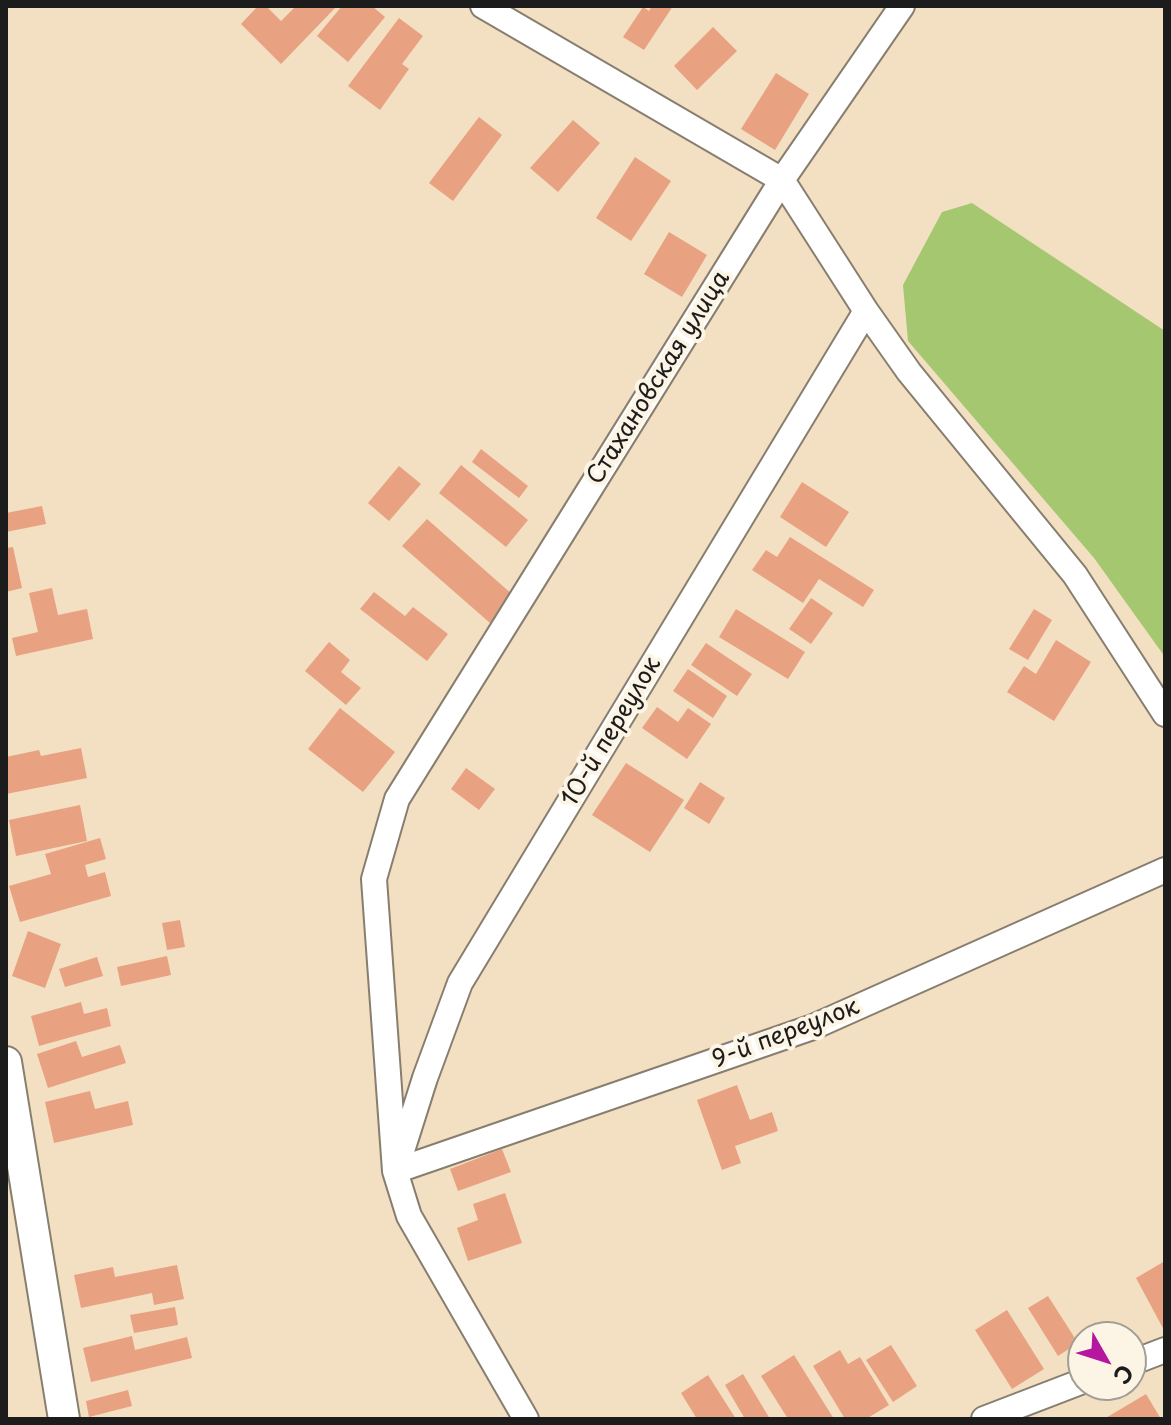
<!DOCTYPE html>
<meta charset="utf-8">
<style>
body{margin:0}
#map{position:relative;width:1171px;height:1425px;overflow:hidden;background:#f3e0c2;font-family:"Playpen Sans",sans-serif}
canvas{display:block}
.frame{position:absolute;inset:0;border:8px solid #1c1c1c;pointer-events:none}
.north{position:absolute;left:1067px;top:1321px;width:80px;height:80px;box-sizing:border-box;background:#fcf5e5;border:2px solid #a29e95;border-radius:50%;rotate:129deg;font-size:22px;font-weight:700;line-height:32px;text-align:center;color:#1c1c1c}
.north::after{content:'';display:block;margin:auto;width:28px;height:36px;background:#b5179e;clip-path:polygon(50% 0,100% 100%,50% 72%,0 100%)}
</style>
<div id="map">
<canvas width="1171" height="1425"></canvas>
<div class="frame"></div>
<div class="north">С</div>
</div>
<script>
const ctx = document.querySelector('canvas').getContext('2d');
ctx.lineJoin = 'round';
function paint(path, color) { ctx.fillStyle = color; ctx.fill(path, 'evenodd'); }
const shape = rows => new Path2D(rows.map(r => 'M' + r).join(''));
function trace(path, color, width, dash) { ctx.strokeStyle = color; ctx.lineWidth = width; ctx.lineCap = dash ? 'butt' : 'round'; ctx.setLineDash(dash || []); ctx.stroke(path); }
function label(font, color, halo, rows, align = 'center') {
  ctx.font = font + ' "Playpen Sans",sans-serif'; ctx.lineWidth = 8; ctx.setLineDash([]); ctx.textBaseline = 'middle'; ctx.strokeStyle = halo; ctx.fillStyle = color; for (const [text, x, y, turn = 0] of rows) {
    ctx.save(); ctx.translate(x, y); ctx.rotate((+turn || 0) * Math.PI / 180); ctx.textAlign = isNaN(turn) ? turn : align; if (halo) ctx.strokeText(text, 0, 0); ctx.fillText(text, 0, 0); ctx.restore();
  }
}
paint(shape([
 [972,203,1165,331,1165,657,1094,558,908,341,903,285,942,212]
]), '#a5c770');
paint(shape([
 [258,6,266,6,281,21,296,6,336,7,281,64,241,24],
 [342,6,372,6,385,17,348,62,317,36],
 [652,6,673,6,644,50,623,37,643,7,649,11],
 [399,18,423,36,402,64,409,69,380,110,348,86],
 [713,27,737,51,697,90,674,66],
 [776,73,809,94,775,150,741,129],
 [479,117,502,135,453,201,429,183],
 [573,120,600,143,558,192,530,168],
 [635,157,671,181,631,241,596,218],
 [669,232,707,255,682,297,644,274],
 [481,449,528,486,519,498,472,462],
 [461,465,528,520,506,547,439,493],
 [399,466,421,484,389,521,368,503],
 [802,482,849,512,826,547,780,517],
 [42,506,46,524,6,532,6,513],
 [427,519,514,596,490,623,402,546],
 [790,537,874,590,863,607,819,579,803,603,752,570,766,550,777,557],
 [13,547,22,588,6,592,6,548],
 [52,588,58,615,87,609,93,639,16,656,12,638,38,632,29,593],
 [374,592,405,616,413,607,448,634,427,661,360,609],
 [811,598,833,613,811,644,789,629],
 [736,609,805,652,788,679,719,637],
 [1034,609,1052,620,1028,660,1009,649],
 [1056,640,1091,662,1054,721,1007,692,1024,666,1036,674],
 [329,642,350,660,341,672,361,688,346,705,305,671],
 [706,643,752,674,737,696,691,665],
 [688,669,727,696,713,718,673,691],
 [657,707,678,722,688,708,711,724,687,759,642,728],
 [340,708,395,752,363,792,308,749],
 [81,748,87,778,6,794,6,757,39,750,41,756],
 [626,763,684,800,650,852,592,815],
 [466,768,495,789,479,810,451,789],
 [700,782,725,798,709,824,684,808],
 [80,805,87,841,16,856,9,820],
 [100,838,106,859,85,865,88,877,105,872,111,896,20,922,9,886,51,874,45,854],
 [180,920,185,947,167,950,162,923],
 [28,931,61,944,45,988,12,976],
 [167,956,171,975,121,986,117,967],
 [97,957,103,976,65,987,59,969],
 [81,1002,84,1014,107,1008,111,1026,39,1046,31,1016],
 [76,1041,82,1057,120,1045,126,1063,48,1088,37,1054],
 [737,1085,750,1120,772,1112,778,1131,735,1146,741,1163,722,1170,697,1100],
 [90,1091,95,1109,128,1101,133,1125,54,1143,45,1102],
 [502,1149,511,1172,458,1191,450,1169],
 [505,1193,522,1243,468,1261,457,1228,478,1220,473,1204],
 [1165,1261,1165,1332,1136,1278],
 [177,1265,184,1299,154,1305,152,1293,81,1308,74,1275,113,1267,115,1277],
 [1048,1296,1078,1343,1058,1356,1028,1308],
 [175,1307,178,1325,134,1333,130,1315],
 [1007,1310,1044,1369,1012,1389,975,1330],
 [132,1336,135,1350,187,1337,192,1358,91,1382,83,1348],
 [891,1345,917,1386,893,1402,866,1360],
 [840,1350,848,1364,860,1357,889,1405,866,1419,845,1419,813,1366],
 [794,1355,834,1419,788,1419,761,1376],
 [743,1374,770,1419,745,1419,725,1385],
 [708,1375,736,1419,697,1419,681,1393],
 [128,1390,132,1406,89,1417,86,1401],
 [1146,1394,1161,1419,1104,1419]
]), '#e8a181');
const minor = shape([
 [483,6,782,180,866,311,909,372,1075,575,1165,714],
 [400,1157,425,1078,460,983,866,311],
 [395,1171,813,1027,1165,870],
 [1131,1363,1165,1350],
 [526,1419,409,1216,395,1171,374,879,397,799,782,180,902,6],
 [984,1419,1083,1381]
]);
const tertiary = shape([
 [6,1062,64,1419]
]);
trace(minor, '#887e6f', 28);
trace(tertiary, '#887e6f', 34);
trace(minor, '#fff', 24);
trace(tertiary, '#fff', 30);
label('24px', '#1c1c1c', '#fcf5e5', [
 ["Стахановская улица",659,378,-58],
 ["10-й переулок",612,732,-59],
 ["9-й переулок",786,1034,-21]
]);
</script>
